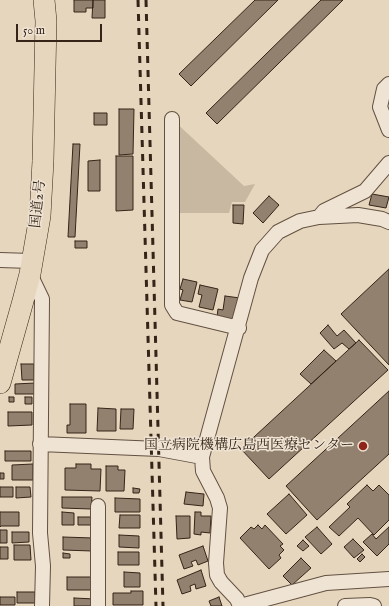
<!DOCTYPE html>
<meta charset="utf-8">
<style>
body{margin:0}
#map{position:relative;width:389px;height:606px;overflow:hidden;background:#e6d6bd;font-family:"IM FELL English",serif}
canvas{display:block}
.scale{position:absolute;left:16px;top:24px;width:86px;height:18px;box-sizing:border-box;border:2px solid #362418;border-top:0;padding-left:5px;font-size:12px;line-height:14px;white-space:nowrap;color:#362418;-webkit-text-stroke:3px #efe4d4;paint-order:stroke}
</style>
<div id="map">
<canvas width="389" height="606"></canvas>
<div class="scale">50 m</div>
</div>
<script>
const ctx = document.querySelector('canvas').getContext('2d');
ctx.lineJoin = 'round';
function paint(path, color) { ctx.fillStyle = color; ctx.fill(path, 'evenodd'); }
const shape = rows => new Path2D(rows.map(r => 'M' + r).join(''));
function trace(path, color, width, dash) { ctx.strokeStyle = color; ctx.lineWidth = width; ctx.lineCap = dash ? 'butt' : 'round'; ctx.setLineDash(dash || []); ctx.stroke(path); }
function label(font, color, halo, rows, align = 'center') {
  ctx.font = font + ' "IM FELL English","Noto Serif JP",serif'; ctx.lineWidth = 3; ctx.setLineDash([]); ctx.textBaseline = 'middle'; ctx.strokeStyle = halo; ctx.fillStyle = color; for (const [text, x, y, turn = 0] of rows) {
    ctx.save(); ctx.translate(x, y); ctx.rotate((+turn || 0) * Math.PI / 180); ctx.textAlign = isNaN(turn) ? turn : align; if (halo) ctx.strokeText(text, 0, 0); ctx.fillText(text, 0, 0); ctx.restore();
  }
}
paint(shape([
 [172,119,244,186,255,184,245,202,232,202,229,213,171,213]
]), '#c8b8a1');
const building = shape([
 [74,0,93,0,93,8,86,8,86,12,74,12,74,0],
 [93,0,105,0,105,18,92,18,93,0],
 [255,0,278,0,191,86,179,74,255,0],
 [321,0,343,0,217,124,206,113,321,0],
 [119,109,134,109,133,154,119,155,119,109],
 [94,113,107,113,107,125,94,125,94,113],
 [73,144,80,144,75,237,68,237,73,144],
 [116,156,133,156,133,210,116,211,116,156],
 [100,160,100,191,88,191,88,161,100,160],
 [372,194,389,197,386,208,369,205,372,194],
 [269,196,279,205,263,223,253,213,269,196],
 [233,205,244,205,243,224,233,223,233,205],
 [75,241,87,241,87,248,75,248,75,241],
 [389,269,389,365,341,314,389,269],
 [183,279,197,282,192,302,180,300,183,290,180,289,183,279],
 [200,285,218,289,213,310,199,307,202,295,198,294,200,285],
 [225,296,240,298,236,321,217,317,218,309,223,310,225,296],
 [328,325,337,336,344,330,356,343,349,349,342,343,334,349,320,333,328,325],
 [359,340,388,370,269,479,241,449,359,340],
 [324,350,336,361,311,384,300,374,324,350],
 [21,364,34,364,34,380,22,380,21,364],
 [35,383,35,394,15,394,15,384,35,383],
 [389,391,389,454,317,520,286,486,389,391],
 [9,397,14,397,14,402,9,402,9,397],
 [25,397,32,397,32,404,25,404,25,397],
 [70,404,86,404,86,433,67,433,67,425,70,425,70,404],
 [98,408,116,409,116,431,97,431,98,408],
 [121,409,134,409,133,429,120,429,121,409],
 [8,412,32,412,32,425,8,426,8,412],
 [5,451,31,451,31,461,5,461,5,451],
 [33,464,33,480,12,480,12,465,33,464],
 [76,464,91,464,91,469,101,469,100,491,65,490,65,468,76,468,76,464],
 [106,466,118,466,118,470,125,470,124,491,106,491,106,466],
 [0,473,4,473,4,479,0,479,0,473],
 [367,485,373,491,379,485,389,495,389,520,374,535,358,518,339,536,329,527,350,507,347,504,367,485],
 [0,487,13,487,13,497,0,497,0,487],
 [16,487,30,487,31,497,16,498,16,487],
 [133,488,140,489,139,493,133,493,133,488],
 [186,492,204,494,203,506,184,504,186,492],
 [289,494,307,515,286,534,267,514,289,494],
 [62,497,92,497,91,509,62,508,62,497],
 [115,498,140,499,140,512,115,512,115,498],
 [0,512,19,512,19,526,1,526,0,527,0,512],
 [62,512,74,513,74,525,62,525,62,512],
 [195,512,201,512,201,516,211,516,210,533,201,532,201,535,194,534,195,512],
 [120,515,140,515,140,528,119,528,120,515],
 [176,516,190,516,190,538,177,539,176,516],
 [78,517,96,517,96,525,78,525,78,517],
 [258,525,262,529,265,525,283,544,280,546,284,550,279,555,281,558,269,569,240,538,251,527,254,529,258,525],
 [317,527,332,544,321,554,305,537,317,527],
 [389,527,389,544,377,556,363,542,372,534,376,539,389,527],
 [0,530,7,530,7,543,0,543,0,530],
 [12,532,29,532,29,542,12,543,12,532],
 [119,535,139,536,139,548,119,547,119,535],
 [63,537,93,538,92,551,63,550,63,537],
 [353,539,364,550,354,558,344,547,353,539],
 [303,540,309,546,303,551,297,546,303,540],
 [14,545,30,545,31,560,14,560,14,545],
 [203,546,208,561,198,565,196,560,191,562,193,566,184,569,179,555,203,546],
 [0,547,8,547,8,559,0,559,0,547],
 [118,552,139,552,139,565,118,565,118,552],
 [63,553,70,554,70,558,63,558,63,553],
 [362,554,365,557,360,562,357,559,362,554],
 [301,558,311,568,292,585,283,576,301,558],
 [201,570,206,586,196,589,195,584,190,586,191,591,182,594,177,580,201,570],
 [124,572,140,573,140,587,124,587,124,572],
 [67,577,91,577,91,590,67,590,67,577],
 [131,591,143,591,143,605,113,605,113,593,131,593,131,591],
 [17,592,35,592,35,603,17,603,17,592],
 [0,597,15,597,15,605,0,605,0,597],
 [219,597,222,606,211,606,209,601,219,597],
 [74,598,95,599,95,606,74,606,74,598]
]);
paint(building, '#92816e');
trace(building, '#362418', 1);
const minor = shape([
 [389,84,384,89,380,107,389,130],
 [172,119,172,305,177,313,239,328],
 [319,217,324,211,365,191,389,163],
 [0,260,31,261],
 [30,274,42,299,40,533,43,566,42,606],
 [40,444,159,449,202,457],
 [98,506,98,606],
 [240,606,237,599,221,582,217,575,216,563,220,508,217,498,203,471,202,457,251,278,262,250,278,232,300,221,319,217,358,215,382,219,389,222],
 [240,606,326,583,389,579],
 [345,606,370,605,374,606]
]);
const highway = shape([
 [0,383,23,301,30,274,40,216,43,161,46,21,44,0]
]);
trace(minor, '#625041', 16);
trace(highway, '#362418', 22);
trace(minor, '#efe4d4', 14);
trace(highway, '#e6d6bd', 21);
trace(shape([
 [138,0,156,606],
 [146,0,163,606]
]), '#362418', 3, [7, 7]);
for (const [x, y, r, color] of [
 [363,446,5,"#8f2418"]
]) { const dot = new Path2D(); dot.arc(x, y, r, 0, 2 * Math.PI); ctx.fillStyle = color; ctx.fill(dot); trace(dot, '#efe4d4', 1.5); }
label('14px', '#362418', '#efe4d4', [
 ["国道2号",39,204,-84]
]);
label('14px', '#362418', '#efe4d4', [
 ["国立病院機構広島西医療センター",354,446]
], 'right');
</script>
